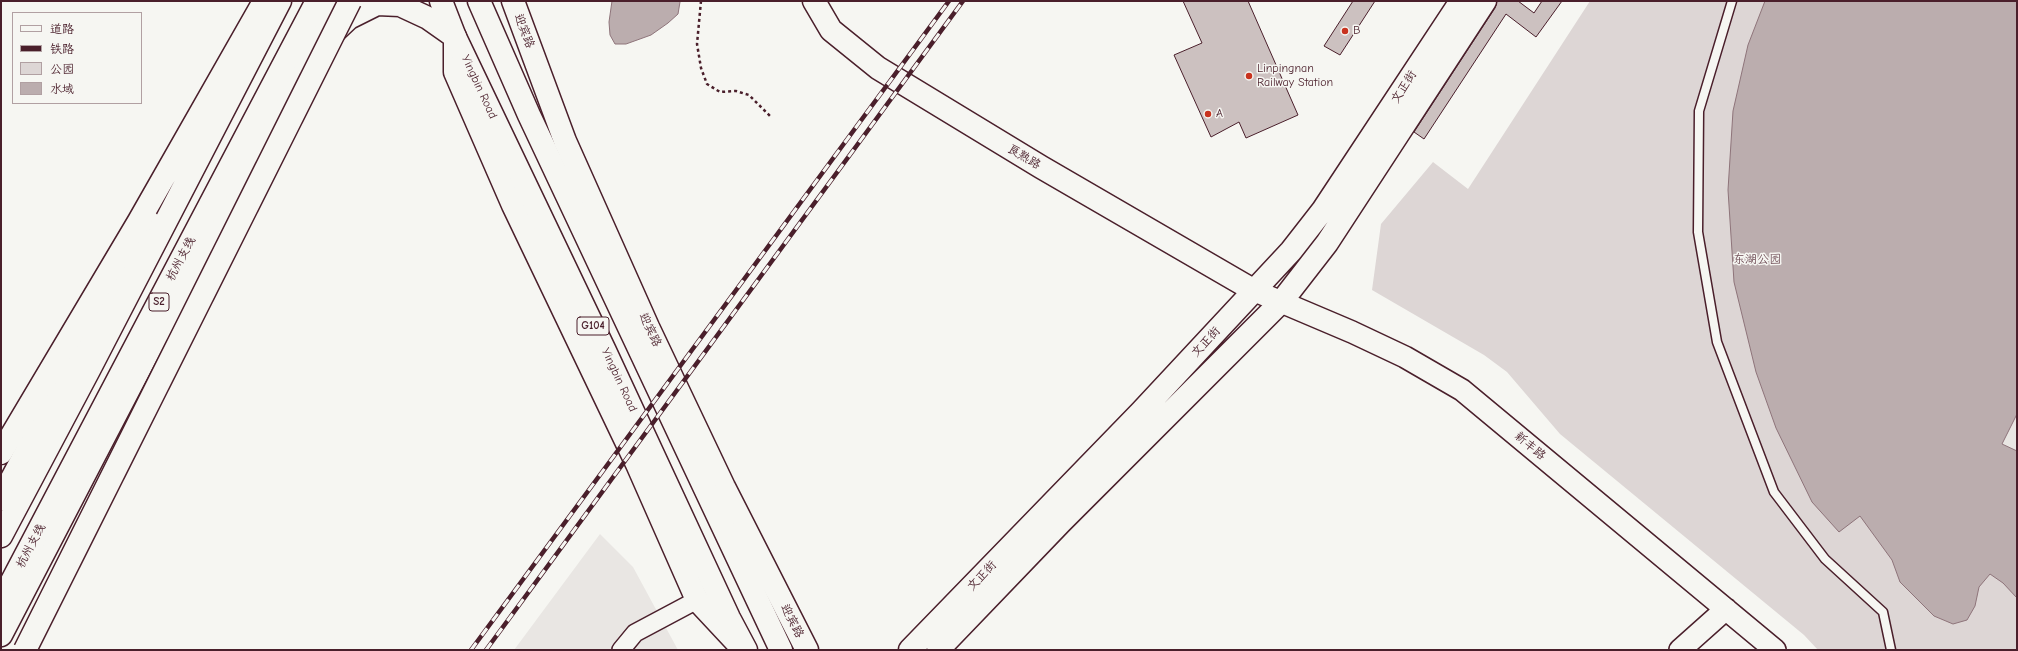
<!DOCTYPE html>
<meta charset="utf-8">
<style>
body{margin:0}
#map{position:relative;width:2018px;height:651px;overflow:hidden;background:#f6f6f2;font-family:"Comic Neue","LXGW WenKai TC",sans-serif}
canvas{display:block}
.frame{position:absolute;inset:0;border:2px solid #4a1f2b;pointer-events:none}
.legend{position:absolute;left:12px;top:12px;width:130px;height:92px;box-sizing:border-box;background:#f6f6f2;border:1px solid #b1a0a2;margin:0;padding:5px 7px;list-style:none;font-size:12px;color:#4a1f2b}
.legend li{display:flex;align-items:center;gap:8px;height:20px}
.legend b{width:20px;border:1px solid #b1a0a2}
</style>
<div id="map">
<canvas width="2018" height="651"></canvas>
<div class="frame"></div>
<ul class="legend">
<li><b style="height:5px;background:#f6f6f2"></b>道路</li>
<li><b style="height:5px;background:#4a1f2b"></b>铁路</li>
<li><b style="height:11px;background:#ddd6d5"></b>公园</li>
<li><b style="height:11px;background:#bbadae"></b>水域</li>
</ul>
</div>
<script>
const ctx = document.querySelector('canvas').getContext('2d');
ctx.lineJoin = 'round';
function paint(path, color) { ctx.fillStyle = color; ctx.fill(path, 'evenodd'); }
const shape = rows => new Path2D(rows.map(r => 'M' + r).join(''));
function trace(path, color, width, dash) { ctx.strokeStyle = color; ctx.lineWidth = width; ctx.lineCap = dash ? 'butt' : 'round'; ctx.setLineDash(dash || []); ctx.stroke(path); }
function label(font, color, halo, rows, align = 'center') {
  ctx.font = font + ' "Comic Neue","LXGW WenKai TC",sans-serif'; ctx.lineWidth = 3; ctx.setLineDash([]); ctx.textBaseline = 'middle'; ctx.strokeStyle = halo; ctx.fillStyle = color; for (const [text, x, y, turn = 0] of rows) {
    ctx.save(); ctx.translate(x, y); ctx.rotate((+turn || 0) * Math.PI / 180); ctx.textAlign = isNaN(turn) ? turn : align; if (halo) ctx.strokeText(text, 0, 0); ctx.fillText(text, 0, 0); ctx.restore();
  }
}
paint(shape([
 [2017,414,2017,452,2002,444],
 [600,534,633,567,678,650,514,650]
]), '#e9e6e3');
paint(shape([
 [1590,1,2017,1,2017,414,2002,444,2017,451,2017,650,1818,650,1804,635,1560,434,1507,372,1484,355,1372,290,1381,224,1433,162,1468,189]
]), '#ddd6d5');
const water = shape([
 [612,1,680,1,680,2,678,14,668,23,651,35,626,44,615,44,610,35,609,22,612,1],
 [1765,1,2017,1,2017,414,2002,444,2017,451,2017,598,2003,583,1990,574,1979,587,1975,606,1967,620,1953,624,1934,616,1900,582,1892,560,1860,516,1839,532,1812,502,1776,428,1756,372,1734,282,1728,190,1733,111,1748,45,1765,1]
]);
paint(water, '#bbadae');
trace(water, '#8e747a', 1);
const building = shape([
 [1183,1,1248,1,1298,115,1246,138,1239,122,1211,137,1174,55,1202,43,1183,1],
 [1353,1,1375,1,1340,55,1324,46,1353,1],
 [1497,1,1518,1,1534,13,1542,1,1562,1,1536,37,1506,14,1424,139,1414,132,1495,8,1497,1]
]);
paint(building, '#ccc1c0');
trace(building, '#4a1f2b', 1);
const service = shape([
 [1732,1,1699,111,1698,232,1717,342,1774,492,1825,559,1883,612,1891,650]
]);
const minor = shape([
 [621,650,635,633,697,600]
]);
const tertiary = shape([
 [1253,290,1352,332,1405,357,1462,390,1775,650],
 [1680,650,1726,609]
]);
const secondary = shape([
 [814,1,831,30,878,68,1041,167,1253,290],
 [910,650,1141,412,1291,251,1323,210,1461,1],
 [938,650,1061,522,1282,301,1327,243,1485,1]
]);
const primary = shape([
 [513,1,565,141,648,327,724,487,807,650],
 [297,67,349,18,377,4,400,5,428,18,455,37,455,72,513,205,637,464,697,600,740,646],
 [1,499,149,222],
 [1,635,331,1]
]);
const trunk = shape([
 [441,1,455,37,605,351,729,618,746,650],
 [479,1,529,115,781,650]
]);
const motorway = shape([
 [1,453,139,221,262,5],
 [1,536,89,370,280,1],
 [1,602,317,1]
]);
trace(service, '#4a1f2b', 11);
trace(minor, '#4a1f2b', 20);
trace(tertiary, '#4a1f2b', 24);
trace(secondary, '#4a1f2b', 25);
trace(primary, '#4a1f2b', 25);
trace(trunk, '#4a1f2b', 25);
trace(motorway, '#4a1f2b', 25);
trace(shape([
 [701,1,697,44,701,68,707,84,720,92,736,91,749,95,771,117]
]), '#4a1f2b', 2.5, [3, 3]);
trace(service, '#f6f6f2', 8);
trace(minor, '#f6f6f2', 17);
trace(tertiary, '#f6f6f2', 21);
trace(secondary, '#f6f6f2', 22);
trace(primary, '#f6f6f2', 22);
trace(trunk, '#f6f6f2', 22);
trace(motorway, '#f6f6f2', 22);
const rail = shape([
 [471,650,949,1],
 [486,650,963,1]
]);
trace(rail, '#4a1f2b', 4.5);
trace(rail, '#f6f6f2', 3, [9]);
const motorwayBridge = shape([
 [25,650,350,1]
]);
trace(motorwayBridge, '#4a1f2b', 25, []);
trace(motorwayBridge, '#f6f6f2', 22);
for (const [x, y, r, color] of [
 [1345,31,4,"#c8321e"],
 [1249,76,4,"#c8321e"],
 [1208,114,4,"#c8321e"]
]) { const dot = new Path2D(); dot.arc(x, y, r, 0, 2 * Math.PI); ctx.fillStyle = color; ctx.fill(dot); trace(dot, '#f6f6f2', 1.5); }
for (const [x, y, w] of [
 [159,302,20],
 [593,326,32]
]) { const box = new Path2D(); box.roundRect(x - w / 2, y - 9, w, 18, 3); ctx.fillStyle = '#f6f6f2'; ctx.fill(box); trace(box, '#4a1f2b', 1); }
label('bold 11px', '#4a1f2b', null, [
 ["S2",159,302],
 ["G104",593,326]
]);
label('12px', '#4a1f2b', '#f6f6f2', [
 ["迎宾路",524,31,69],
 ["Yingbin Road",479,87,65],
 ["文正街",1404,87,-57],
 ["良熟路",1024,157,31],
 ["杭州支线",181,259,-62],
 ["迎宾路",650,330,65],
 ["文正街",1206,342,-47],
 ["Yingbin Road",619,380,65],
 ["新丰路",1530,446,40],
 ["杭州支线",31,546,-62],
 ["文正街",982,576,-46],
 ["迎宾路",792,621,63]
]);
label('12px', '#4a1f2b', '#f6f6f2', [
 ["B",1353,31],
 ["Linpingnan",1257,69],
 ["Railway Station",1257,83],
 ["A",1216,114]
], 'left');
label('12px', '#6f4d56', '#f6f6f2', [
 ["东湖公园",1757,260]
]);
</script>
